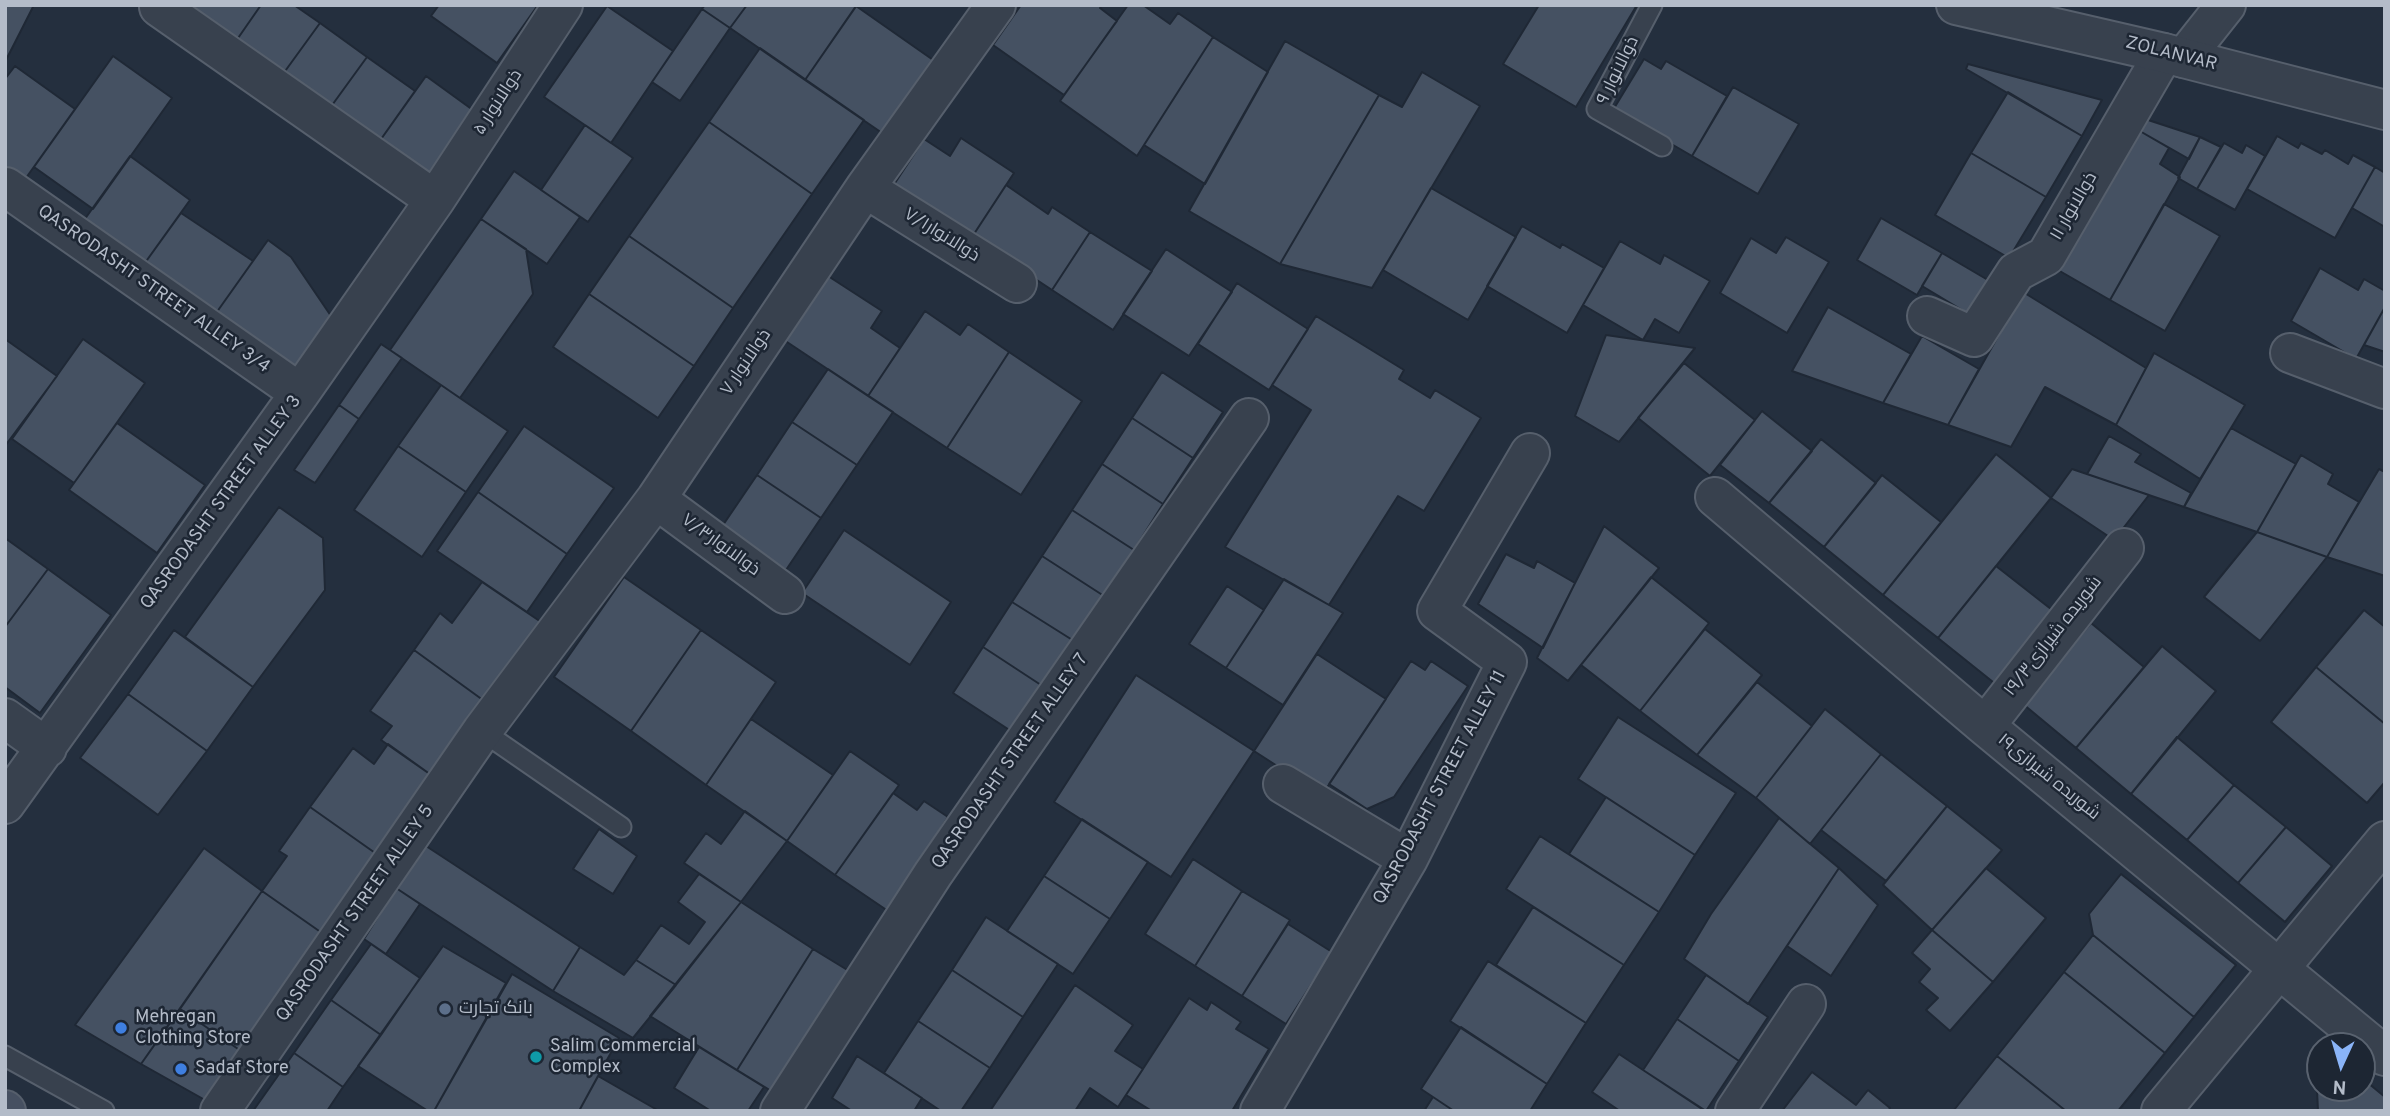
<!DOCTYPE html>
<meta charset="utf-8">
<style>
body{margin:0}
#map{position:relative;width:2390px;height:1116px;overflow:hidden;background:#242f3e;font-family:Overpass,sans-serif}
canvas{display:block}
.frame{position:absolute;inset:0;border:7px solid #b4bcc9;pointer-events:none}
.north{position:absolute;left:2306px;top:1032px;width:70px;height:70px;box-sizing:border-box;background:#1d2633;border:2px solid #59626f;border-radius:50%;rotate:184deg;font-size:19px;font-weight:700;line-height:28px;text-align:center;color:#b4bcc9}
.north::after{content:'';display:block;margin:auto;width:24px;height:32px;background:#8ab4f8;clip-path:polygon(50% 0,100% 100%,50% 72%,0 100%)}
</style>
<div id="map">
<canvas width="2390" height="1116"></canvas>
<div class="frame"></div>
<div class="north">N</div>
</div>
<script>
const ctx = document.querySelector('canvas').getContext('2d');
ctx.lineJoin = 'round';
function paint(path, color) { ctx.fillStyle = color; ctx.fill(path, 'evenodd'); }
const shape = rows => new Path2D(rows.map(r => 'M' + r).join(''));
function trace(path, color, width, dash) { ctx.strokeStyle = color; ctx.lineWidth = width; ctx.lineCap = dash ? 'butt' : 'round'; ctx.setLineDash(dash || []); ctx.stroke(path); }
function label(font, color, halo, rows, align = 'center') {
  ctx.font = font + ' Overpass,Cairo,sans-serif'; ctx.lineWidth = 5; ctx.setLineDash([]); ctx.textBaseline = 'middle'; ctx.strokeStyle = halo; ctx.fillStyle = color; for (const [text, x, y, turn = 0] of rows) {
    ctx.save(); ctx.translate(x, y); ctx.rotate((+turn || 0) * Math.PI / 180); ctx.textAlign = isNaN(turn) ? turn : align; if (halo) ctx.strokeText(text, 0, 0); ctx.fillText(text, 0, 0); ctx.restore();
  }
}
const building = shape([
 [5,5,34,5,5,62,5,5],
 [189,5,261,5,236,41,189,5],
 [261,5,294,5,320,23,283,74,236,41,261,5],
 [439,5,538,5,497,63,431,16,439,5],
 [705,5,747,5,730,28,702,9,705,5],
 [747,5,857,5,805,80,730,28,747,5],
 [1021,5,1102,5,1100,8,1117,21,1064,95,993,45,1021,5],
 [1128,5,1143,5,1170,24,1178,13,1213,37,1137,156,1060,101,1128,5],
 [1539,5,1637,5,1576,107,1503,64,1539,5],
 [607,6,673,51,611,143,544,97,607,6],
 [856,6,936,62,885,135,805,80,856,6],
 [702,9,730,28,680,101,652,82,702,9],
 [320,23,367,57,330,108,283,74,320,23],
 [1213,37,1268,72,1205,184,1144,145,1213,37],
 [1285,41,1379,95,1280,264,1189,211,1285,41],
 [760,48,864,120,812,194,709,122,760,48],
 [113,56,172,98,93,209,34,167,113,56],
 [367,57,415,91,379,142,330,108,367,57],
 [1644,59,1661,69,1666,61,1727,96,1692,156,1613,110,1644,59],
 [1968,64,2102,100,2082,136,1966,69,1968,64],
 [15,66,75,109,21,185,5,174,5,79,15,66],
 [1422,72,1480,106,1372,288,1280,264,1379,95,1402,107,1422,72],
 [426,76,477,113,429,179,379,142,426,76],
 [1733,87,1799,124,1758,194,1692,156,1733,87],
 [2008,92,2082,136,2046,197,1971,153,2008,92],
 [2145,119,2200,137,2189,159,2138,130,2145,119],
 [709,122,812,194,733,308,629,236,709,122],
 [585,125,633,158,588,222,541,190,585,125],
 [2138,130,2169,148,2160,164,2180,177,2110,300,2058,270,2138,130],
 [2277,136,2298,148,2301,143,2322,154,2325,150,2348,164,2353,155,2375,167,2335,238,2247,189,2277,136],
 [2200,137,2221,147,2197,189,2178,178,2200,137],
 [961,138,1014,173,972,237,893,186,924,139,950,156,961,138],
 [2224,143,2242,153,2246,145,2265,156,2235,210,2197,189,2224,143],
 [1971,153,2046,197,2009,258,1935,215,1971,153],
 [130,156,190,200,142,267,82,223,130,156],
 [2375,167,2385,173,2385,227,2352,208,2375,167],
 [514,171,580,217,547,264,481,219,514,171],
 [1006,185,1048,214,1052,207,1090,232,1052,290,972,237,1006,185],
 [1431,188,1516,237,1468,320,1383,270,1431,188],
 [2164,204,2220,236,2165,331,2110,300,2164,204],
 [181,213,253,261,214,316,142,267,181,213],
 [1881,218,1942,253,1917,295,1857,260,1881,218],
 [481,219,526,249,533,294,460,398,390,350,481,219],
 [1522,226,1560,248,1562,244,1604,268,1567,333,1487,286,1522,226],
 [1090,232,1152,271,1113,330,1052,290,1090,232],
 [629,236,733,308,694,366,589,294,629,236],
 [1786,237,1829,262,1787,333,1720,293,1751,238,1776,253,1786,237],
 [268,240,291,257,331,316,292,371,214,316,268,240],
 [1620,241,1660,264,1664,255,1710,281,1679,333,1655,319,1643,340,1583,305,1620,241],
 [1166,249,1232,292,1189,356,1123,314,1166,249],
 [1942,253,1993,283,1972,316,1922,286,1942,253],
 [2320,268,2358,290,2364,279,2385,291,2385,307,2356,359,2291,321,2320,268],
 [828,276,882,311,871,328,900,348,868,396,784,340,828,276],
 [1237,283,1308,329,1269,390,1198,344,1237,283],
 [2023,292,2146,368,2116,425,2045,387,2011,447,1948,425,2023,292],
 [589,294,694,366,658,418,553,347,589,294],
 [1828,307,1911,354,1883,403,1792,371,1828,307],
 [2385,307,2385,352,2364,345,2385,307],
 [925,311,960,335,968,324,1009,352,947,448,868,396,925,311],
 [1316,316,1404,370,1399,379,1430,398,1435,390,1481,418,1424,511,1398,496,1329,605,1225,547,1311,410,1272,385,1316,316],
 [1606,335,1695,348,1619,442,1575,416,1606,335],
 [1922,336,1979,369,1948,425,1883,403,1922,336],
 [5,339,57,376,5,446,5,339],
 [83,339,145,383,74,483,12,439,83,339],
 [381,344,402,358,359,419,339,405,381,344],
 [1009,352,1082,401,1021,495,947,448,1009,352],
 [2154,353,2245,405,2200,479,2116,425,2154,353],
 [1684,363,1755,420,1710,476,1638,418,1684,363],
 [828,369,893,412,857,465,792,422,828,369],
 [1162,372,1223,412,1193,458,1132,418,1162,372],
 [441,385,508,431,466,492,398,446,441,385],
 [339,405,359,419,315,483,294,470,339,405],
 [1762,411,1812,451,1769,503,1720,465,1762,411],
 [1132,418,1193,458,1163,504,1102,464,1132,418],
 [792,422,857,465,821,518,757,475,792,422],
 [117,423,205,485,157,553,69,490,117,423],
 [524,426,614,488,567,554,478,492,524,426],
 [2231,428,2296,464,2257,532,2184,507,2231,428],
 [2109,436,2141,454,2135,462,2191,493,2184,507,2087,474,2109,436],
 [1821,439,1876,483,1824,547,1769,503,1821,439],
 [398,446,466,492,422,557,354,510,398,446],
 [1996,454,2051,498,1938,638,1883,595,1996,454],
 [2301,455,2333,474,2328,484,2359,502,2327,557,2257,532,2301,455],
 [1102,464,1163,504,1134,550,1072,510,1102,464],
 [2072,469,2149,495,2114,540,2051,498,2072,469],
 [2379,469,2385,472,2385,576,2327,557,2379,469],
 [757,475,821,518,786,570,721,528,757,475],
 [1882,475,1941,522,1883,595,1824,547,1882,475],
 [478,492,567,554,527,612,437,551,478,492],
 [279,507,323,538,325,590,253,687,185,637,279,507],
 [1072,510,1134,550,1104,596,1042,556,1072,510],
 [1604,526,1659,568,1568,681,1537,658,1604,526],
 [844,530,951,602,910,665,802,593,844,530],
 [2257,532,2327,557,2260,641,2204,597,2257,532],
 [5,538,48,569,5,627,5,538],
 [1506,554,1534,568,1537,561,1575,583,1543,648,1478,604,1506,554],
 [1042,556,1104,596,1074,641,1012,602,1042,556],
 [1996,566,2056,613,1998,686,1938,638,1996,566],
 [48,569,111,615,40,713,5,687,5,627,48,569],
 [624,577,701,630,631,731,554,677,624,577],
 [1651,577,1709,623,1640,711,1581,665,1651,577],
 [1284,579,1343,613,1283,705,1226,668,1284,579],
 [482,582,544,624,487,703,414,650,440,613,452,623,482,582],
 [1227,586,1264,610,1226,668,1189,644,1227,586],
 [1012,602,1074,641,1044,687,983,647,1012,602],
 [2364,610,2385,627,2385,724,2316,667,2364,610],
 [2091,623,2144,667,2076,748,2023,704,2091,623],
 [1705,629,1762,675,1697,755,1640,711,1705,629],
 [174,630,253,687,207,751,128,694,174,630],
 [701,630,776,682,706,785,631,731,701,630],
 [2162,646,2216,691,2131,794,2076,748,2162,646],
 [983,647,1044,687,1014,733,953,693,983,647],
 [414,650,487,703,434,777,381,740,392,726,370,711,414,650],
 [1317,654,1386,699,1322,795,1254,751,1317,654],
 [1411,661,1425,670,1431,661,1468,686,1394,797,1367,809,1329,784,1411,661],
 [2316,667,2385,724,2385,782,2367,803,2271,722,2316,667],
 [1136,675,1254,751,1171,877,1054,802,1136,675],
 [1757,682,1812,726,1756,798,1697,755,1757,682],
 [128,694,207,751,158,815,80,758,128,694],
 [1825,709,1881,754,1810,844,1756,798,1825,709],
 [1618,717,1736,793,1695,855,1578,779,1618,717],
 [751,719,833,775,787,841,706,785,751,719],
 [2177,737,2234,785,2187,840,2131,794,2177,737],
 [388,744,434,777,378,855,310,807,353,748,374,764,388,744],
 [850,751,899,785,835,875,787,841,850,751],
 [1881,754,1947,806,1886,881,1821,830,1881,754],
 [2234,785,2286,827,2238,883,2187,840,2234,785],
 [893,793,917,810,924,801,948,817,888,911,835,875,893,793],
 [1606,797,1695,855,1659,912,1569,854,1606,797],
 [1947,806,2002,850,1932,930,1883,885,1947,806],
 [310,807,378,855,322,933,262,891,287,856,279,851,310,807],
 [745,811,787,841,741,902,684,863,706,833,721,844,745,811],
 [1779,818,1839,868,1748,1004,1684,959,1711,914,1779,818],
 [1082,819,1148,862,1110,919,1044,876,1082,819],
 [2286,827,2332,866,2285,922,2238,883,2286,827],
 [599,829,637,856,613,894,573,869,599,829],
 [1540,836,1659,912,1624,965,1506,889,1540,836],
 [426,846,580,947,553,991,396,888,426,846],
 [204,848,262,891,141,1064,75,1025,204,848],
 [1193,859,1242,891,1195,966,1145,934,1193,859],
 [1839,868,1878,905,1831,976,1787,946,1839,868],
 [1986,868,2046,918,1993,982,1932,930,1986,868],
 [699,874,741,902,676,985,636,960,661,925,689,944,705,922,678,902,699,874],
 [2121,874,2236,965,2194,1017,2093,935,2089,914,2121,874],
 [1044,876,1110,919,1073,974,1007,931,1044,876],
 [396,888,420,904,386,954,364,939,396,888],
 [262,891,322,933,241,1051,180,1009,262,891],
 [1242,891,1290,920,1242,996,1195,966,1242,891],
 [741,902,813,949,737,1070,650,1016,741,902],
 [1533,907,1624,965,1586,1023,1496,965,1533,907],
 [986,917,1058,964,1023,1017,952,970,986,917],
 [1288,924,1332,952,1286,1024,1242,996,1288,924],
 [1932,930,1993,982,1950,1031,1926,1010,1938,998,1919,982,1930,969,1912,953,1932,930],
 [2093,935,2194,1017,2165,1053,2064,972,2093,935],
 [371,944,420,978,381,1035,331,1000,371,944],
 [443,946,506,983,434,1111,428,1111,358,1066,443,946],
 [580,947,624,975,636,960,676,985,633,1038,553,991,580,947],
 [813,949,849,971,773,1092,737,1070,813,949],
 [1488,961,1586,1023,1547,1084,1450,1021,1488,961],
 [952,970,1023,1017,990,1068,918,1021,952,970],
 [2064,972,2165,1053,2118,1111,2066,1111,1997,1056,2064,972],
 [512,974,619,1038,579,1111,434,1111,512,974],
 [1706,975,1768,1017,1739,1061,1677,1019,1706,975],
 [1075,985,1133,1025,1115,1051,1143,1069,1118,1107,1090,1088,1075,1111,990,1111,1075,985],
 [1189,998,1207,1010,1211,1002,1241,1022,1236,1029,1269,1049,1232,1111,1152,1111,1126,1095,1189,998],
 [331,1000,381,1035,343,1087,294,1053,331,1000],
 [180,1009,241,1051,205,1100,141,1064,180,1009],
 [1677,1019,1739,1061,1706,1111,1643,1070,1677,1019],
 [918,1021,990,1068,961,1111,941,1111,884,1073,918,1021],
 [1461,1027,1547,1084,1530,1111,1454,1111,1421,1089,1461,1027],
 [699,1047,764,1087,748,1111,711,1111,674,1088,699,1047],
 [294,1053,343,1087,327,1111,253,1111,294,1053],
 [1619,1054,1643,1070,1705,1111,1620,1111,1592,1092,1619,1054],
 [857,1056,922,1098,914,1111,852,1111,832,1098,857,1056],
 [1997,1056,2066,1111,1954,1110,1997,1056],
 [1812,1072,1856,1105,1868,1090,1890,1108,1888,1111,1782,1111,1812,1072],
 [598,1076,659,1111,579,1111,598,1076],
 [2362,1078,2385,1097,2385,1111,2318,1111,2317,1090,2320,1087,2362,1088,2362,1078],
 [1433,1097,1454,1111,1424,1111,1433,1097]
]);
paint(building, '#455162');
trace(building, '#1f2835', 2);
const service = shape([
 [1652,5,1597,109,1662,146],
 [482,731,621,827],
 [5,1056,104,1111]
]);
const minor = shape([
 [159,7,435,200],
 [2184,58,2226,5],
 [6,187,300,393],
 [865,188,1017,283],
 [1927,316,1974,337,2016,272,2046,256,2164,53],
 [2290,353,2385,389],
 [1715,497,1985,726,2385,1056],
 [656,499,785,594],
 [5,718,47,748],
 [1985,726,2124,548],
 [1283,784,1408,859],
 [5,804,300,393,435,200,563,5],
 [220,1111,482,731,656,499,865,188,996,5],
 [780,1111,933,874,1249,418],
 [1260,1111,1408,859,1507,662,1437,611,1530,453],
 [1735,1111,1806,1004],
 [2161,1111,2385,841]
]);
const tertiary = shape([
 [1956,5,2164,53,2385,110]
]);
const secondary = shape([
 [5,1110,6,1111]
]);
trace(service, '#565f6c', 23);
trace(minor, '#565f6c', 42);
trace(tertiary, '#565f6c', 42);
trace(secondary, '#565f6c', 42);
trace(service, '#38414e', 19);
trace(minor, '#38414e', 38);
trace(tertiary, '#38414e', 38);
trace(secondary, '#465061', 38);
for (const [x, y, r, color] of [
 [445,1009,7,"#5c6f8a"],
 [121,1028,7,"#3f7fe0"],
 [536,1057,7,"#0f9aa8"],
 [181,1069,7,"#3f7fe0"]
]) { const dot = new Path2D(); dot.arc(x, y, r, 0, 2 * Math.PI); ctx.fillStyle = color; ctx.fill(dot); trace(dot, '#1d2633', 2.5); }
label('18px', '#b4bcc9', '#1d2633', [
 ["ZOLANVAR",2171,55,14],
 ["ذوالانوار ۹",1619,71,-64],
 ["ذوالانوار ۵",499,103,-57],
 ["ذوالانوار ۱۱",2075,207,-60],
 ["ذوالانوار۷/۱",941,236,32],
 ["QASRODASHT STREET ALLEY 3/4",153,290,35],
 ["ذوالانوار ۷",747,363,-56],
 ["QASRODASHT STREET ALLEY 3",222,503,-54],
 ["ذوالانوار۷/۳",720,546,36],
 ["شوریده شیرازی۱۹/۳",2054,637,-52],
 ["QASRODASHT STREET ALLEY 7",1011,762,-55],
 ["شوریده شیرازی۱۹",2048,778,39],
 ["QASRODASHT STREET ALLEY 11",1441,788,-62],
 ["QASRODASHT STREET ALLEY 5",356,914,-55]
]);
label('18px', '#b4bcc9', '#1d2633', [
 ["بانک تجارت",459,1009],
 ["Mehregan",135,1018],
 ["Clothing Store",135,1039],
 ["Salim Commercial",550,1047],
 ["Complex",550,1068],
 ["Sadaf Store",195,1069]
], 'left');
</script>
